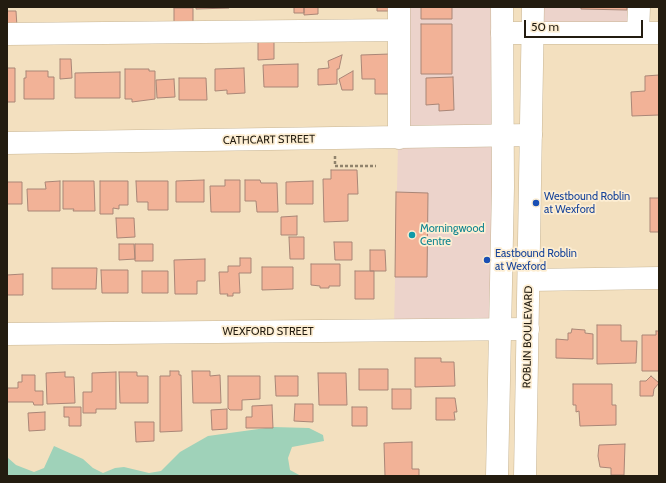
<!DOCTYPE html>
<style>
body{margin:0}
#map{position:relative;width:666px;height:483px;overflow:hidden;background:#f3e0bf;font-family:Cabin,sans-serif}
canvas{display:block}
.frame{position:absolute;inset:0;border:8px solid #231c10;pointer-events:none}
.scale{position:absolute;left:524px;top:20px;width:119px;height:18px;box-sizing:border-box;border:2px solid #231c10;border-top:0;padding-left:5px;font-size:12px;line-height:14px;white-space:nowrap;color:#231c10;-webkit-text-stroke:3px #fdeed3;paint-order:stroke}
</style>
<div id="map">
<canvas width="666" height="483"></canvas>
<div class="frame"></div>
<div class="scale">50 m</div>
</div>
<script>
const ctx = document.querySelector('canvas').getContext('2d');
ctx.lineJoin = 'round';
function paint(path, color) { ctx.fillStyle = color; ctx.fill(path, 'evenodd'); }
const shape = rows => new Path2D(rows.map(r => 'M' + r).join(''));
function trace(path, color, width, dash) { ctx.strokeStyle = color; ctx.lineWidth = width; ctx.lineCap = dash ? 'butt' : 'round'; ctx.setLineDash(dash || []); ctx.stroke(path); }
function label(font, color, halo, rows, align = 'center') {
  ctx.font = font + ' Cabin,sans-serif'; ctx.lineWidth = 3.5; ctx.setLineDash([]); ctx.textBaseline = 'middle'; ctx.strokeStyle = halo; ctx.fillStyle = color; for (const [text, x, y, turn = 0] of rows) {
    ctx.save(); ctx.translate(x, y); ctx.rotate((+turn || 0) * Math.PI / 180); ctx.textAlign = isNaN(turn) ? turn : align; if (halo) ctx.strokeText(text, 0, 0); ctx.fillText(text, 0, 0); ctx.restore();
  }
}
paint(shape([
 [401,7,500,7,495,324,394,326],
 [537,7,636,7,635,29,537,29]
]), '#ecd3cb');
paint(shape([
 [273,427,309,428,323,435,324,441,292,447,288,458,290,470,301,476,7,476,7,457,16,465,34,472,44,468,54,446,83,459,93,468,103,473,115,468,124,467,149,473,161,471,180,452,208,436]
]), '#9fd2b9');
const building = shape([
 [196,7,229,7,229,8,196,9,196,7],
 [294,7,304,7,304,13,294,13,294,7],
 [304,7,318,7,318,14,304,15,304,7],
 [377,7,394,7,394,11,377,11,377,7],
 [421,7,452,7,452,19,421,19,421,7],
 [581,7,627,7,627,10,581,9,581,7],
 [174,8,193,8,193,27,174,27,174,8],
 [7,11,16,11,17,27,7,28,7,11],
 [421,24,452,24,452,74,421,74,421,24],
 [258,41,274,41,274,59,258,60,258,41],
 [390,54,394,94,375,94,375,79,362,79,361,55,390,54],
 [342,55,339,69,337,69,337,84,318,85,318,69,329,68,328,61,342,55],
 [60,59,71,59,72,78,60,79,60,59],
 [298,64,298,87,264,87,263,65,298,64],
 [7,68,15,68,15,102,7,102,7,68],
 [244,68,245,93,227,94,227,90,215,91,215,69,244,68],
 [125,69,149,69,149,71,155,71,155,99,132,102,132,99,125,99,125,69],
 [26,71,48,71,48,77,54,77,54,99,24,99,24,78,26,78,26,71],
 [353,71,353,90,342,90,339,79,353,71],
 [120,72,120,98,75,98,75,73,120,72],
 [659,75,659,115,632,116,631,92,645,91,645,76,659,75],
 [453,77,454,110,439,111,439,104,426,105,426,78,453,77],
 [179,78,206,78,207,100,179,100,179,78],
 [174,79,175,97,157,98,156,80,174,79],
 [331,170,357,170,358,194,348,194,348,221,324,222,323,179,331,179,331,170],
 [204,180,204,202,176,202,176,181,204,180],
 [225,180,240,180,240,212,211,212,210,186,225,186,225,180],
 [245,180,260,180,261,183,277,183,278,212,257,212,256,201,245,201,245,180],
 [60,181,60,211,28,211,27,189,46,189,45,182,60,181],
 [63,181,94,181,95,211,73,211,74,209,63,209,63,181],
 [100,181,128,181,128,205,119,205,119,209,113,208,113,214,100,214,100,181],
 [136,181,168,181,168,210,148,210,148,202,137,202,136,181],
 [313,181,313,204,286,204,286,182,313,181],
 [7,182,22,182,22,204,7,204,7,182],
 [396,192,428,193,427,277,395,277,396,192],
 [650,198,659,198,659,232,650,232,650,198],
 [297,216,297,235,281,235,281,217,297,216],
 [116,218,134,218,135,237,117,238,116,218],
 [289,237,304,237,304,259,290,259,289,237],
 [334,242,352,242,352,260,335,260,334,242],
 [119,244,134,244,135,259,119,260,119,244],
 [135,244,153,244,153,261,135,261,135,244],
 [370,250,385,250,386,271,370,271,370,250],
 [240,258,251,258,251,273,239,273,240,293,233,293,233,296,227,296,228,294,220,294,219,272,228,272,228,266,240,266,240,258],
 [205,259,205,281,197,281,197,294,175,294,174,260,205,259],
 [311,264,340,264,340,286,329,286,329,288,320,288,320,286,311,285,311,264],
 [262,267,293,267,293,289,262,290,262,267],
 [52,268,97,268,96,289,52,289,52,268],
 [101,270,128,270,128,293,102,293,101,270],
 [142,271,168,271,168,293,142,293,142,271],
 [355,271,374,271,374,299,355,299,355,271],
 [23,274,23,295,7,295,7,275,23,274],
 [597,325,621,325,621,341,637,341,636,363,597,364,597,325],
 [572,329,585,330,585,333,593,334,593,359,556,358,556,339,568,340,568,333,571,333,572,329],
 [656,331,659,331,659,371,642,371,642,335,656,335,656,331],
 [415,358,441,358,441,362,454,362,455,386,415,387,415,358],
 [359,369,388,369,388,390,359,390,359,369],
 [170,371,179,371,179,375,181,375,182,431,160,432,160,376,170,376,170,371],
 [192,371,210,371,210,376,220,375,221,403,193,403,192,371],
 [65,372,65,377,74,377,75,403,47,404,46,373,65,372],
 [116,372,116,409,96,409,96,413,83,413,83,392,92,392,92,373,116,372],
 [119,372,137,372,137,376,148,376,148,403,120,403,119,372],
 [318,373,346,373,347,405,319,405,318,373],
 [22,375,35,375,35,391,43,391,43,405,34,405,33,402,7,402,7,388,18,388,18,382,22,382,22,375],
 [228,376,260,376,260,399,242,400,242,410,230,410,228,408,228,376],
 [275,376,298,376,298,396,276,396,275,376],
 [651,376,659,383,654,389,653,396,640,396,640,381,646,381,651,376],
 [573,384,612,384,612,405,616,405,616,425,580,426,579,411,576,412,576,405,573,405,573,384],
 [392,389,411,389,411,409,392,409,392,389],
 [436,398,455,398,457,412,454,412,455,420,436,420,436,398],
 [295,404,313,404,313,422,294,421,295,404],
 [272,405,273,428,246,428,246,417,252,417,252,406,272,405],
 [64,407,81,407,81,426,69,426,69,417,64,417,64,407],
 [352,407,367,407,367,426,352,426,352,407],
 [227,409,227,429,212,430,211,410,227,409],
 [45,412,45,430,29,431,28,413,45,412],
 [135,422,154,422,154,441,136,442,135,422],
 [412,442,412,469,419,469,419,476,385,476,384,443,412,442],
 [625,444,624,475,611,475,611,468,600,467,598,456,599,445,625,444]
]);
paint(building, '#f2b297');
trace(building, '#a98677', 1);
const minor = shape([
 [502,33,659,33],
 [638,33,639,7],
 [7,34,399,30],
 [399,138,399,7],
 [7,143,531,135],
 [530,280,659,278],
 [7,334,528,329]
]);
const major = shape([
 [497,476,503,187,502,7],
 [525,476,533,7]
]);
trace(minor, '#c8b696', 23);
trace(major, '#c8b696', 23);
trace(shape([
 [335,156,335,166,376,166]
]), '#90836c', 2.5, [3, 2]);
trace(minor, '#fff', 22);
trace(major, '#fff', 22);
for (const [x, y, r, color] of [
 [536,203,4,"#1a4fb4"],
 [412,235,4,"#0f9aa8"],
 [487,260,4,"#1a4fb4"]
]) { const dot = new Path2D(); dot.arc(x, y, r, 0, 2 * Math.PI); ctx.fillStyle = color; ctx.fill(dot); trace(dot, '#fdeed3', 1.5); }
label('11px', '#231c10', '#fdeed3', [
 ["CATHCART STREET",269,140,-1],
 ["WEXFORD STREET",268,332],
 ["ROBLIN BOULEVARD",528,337,-89]
]);
label('11px', '#164399', '#fdeed3', [
 ["Westbound Roblin",544,197],
 ["at Wexford",544,210],
 ["Eastbound Roblin",495,254],
 ["at Wexford",495,267]
], 'left');
label('11px', '#0d838f', '#fdeed3', [
 ["Morningwood",420,229],
 ["Centre",420,242]
], 'left');
</script>
